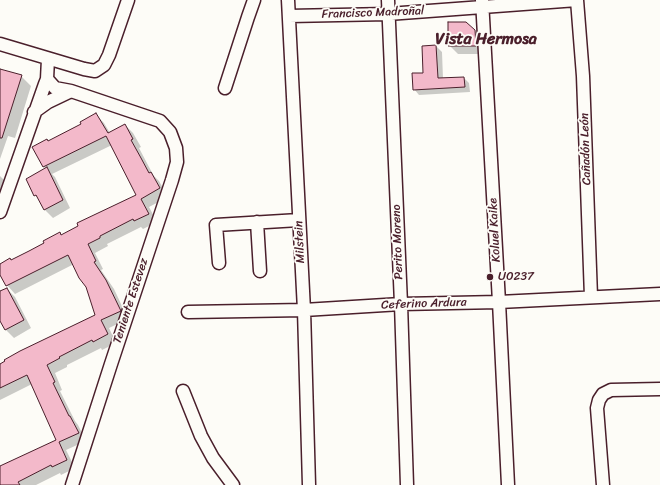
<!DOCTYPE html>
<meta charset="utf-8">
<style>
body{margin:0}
canvas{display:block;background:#fdfcf7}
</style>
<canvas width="660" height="485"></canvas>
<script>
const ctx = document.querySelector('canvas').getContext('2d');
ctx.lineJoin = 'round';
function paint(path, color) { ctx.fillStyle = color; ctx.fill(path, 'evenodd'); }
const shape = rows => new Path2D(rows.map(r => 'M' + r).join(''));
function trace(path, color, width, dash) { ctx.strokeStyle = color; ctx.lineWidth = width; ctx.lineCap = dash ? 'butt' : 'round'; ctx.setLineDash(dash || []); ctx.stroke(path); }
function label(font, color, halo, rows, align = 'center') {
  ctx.font = font + ' Sriracha,sans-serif'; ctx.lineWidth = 3.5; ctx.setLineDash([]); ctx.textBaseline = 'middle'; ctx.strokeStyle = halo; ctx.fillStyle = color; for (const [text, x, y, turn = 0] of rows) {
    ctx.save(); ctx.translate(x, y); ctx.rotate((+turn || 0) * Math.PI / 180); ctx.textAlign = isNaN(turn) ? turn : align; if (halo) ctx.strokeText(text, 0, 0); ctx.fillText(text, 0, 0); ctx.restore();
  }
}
paint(shape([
 [475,31,483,39,483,54,458,54,450,46],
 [436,46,442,52,443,79,464,78,469,83,470,92,419,95,414,89,424,74,423,47],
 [0,70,21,76,31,86,15,138,8,136,0,159],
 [96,115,104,123,110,133,125,125,133,133,141,147,139,148,149,167,154,176,159,181,168,197,149,207,157,222,143,229,141,227,107,244,108,246,95,253,103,269,101,270,114,289,128,319,109,328,116,343,102,350,101,348,67,365,67,367,55,373,62,390,60,391,75,421,78,425,86,441,66,450,75,468,61,475,60,473,36,485,0,485,0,468,57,441,32,384,0,400,0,365,97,316,87,287,74,264,15,294,7,285,0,273,0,265,12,261,46,243,60,233,62,236,138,195,112,145,52,174,55,177,70,208,53,218,45,210,40,200,35,195,46,169,43,166,48,142,82,124],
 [0,176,6,182,0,198],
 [7,289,15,297,31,328,14,338,6,330,0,319,0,293]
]), '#0003');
const building = shape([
 [448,22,466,22,475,30,476,46,448,46,448,22],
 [436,45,438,78,464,77,465,87,413,90,412,73,423,73,422,46,436,45],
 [0,69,22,75,2,138,0,138,0,69],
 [96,113,108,133,125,124,133,139,131,140,141,158,149,173,151,172,160,188,141,199,149,214,134,221,133,219,100,236,100,238,88,244,96,261,94,262,106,280,121,311,101,320,108,334,93,342,92,340,59,357,60,358,47,365,55,382,53,383,69,416,70,416,79,433,59,442,67,460,52,467,51,465,18,482,20,485,0,485,0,466,56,440,27,375,0,388,0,364,5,361,4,360,20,351,95,315,86,287,79,278,68,255,6,286,0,275,0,264,10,258,11,260,29,251,44,243,43,241,60,232,61,235,78,226,77,223,136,195,106,136,43,167,32,147,47,139,48,141,81,124,80,122,96,113],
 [47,167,63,200,44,210,36,195,34,196,26,179,47,167],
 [7,288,24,320,5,330,0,321,0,291,7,288]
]);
paint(building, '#f3b9ca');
trace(building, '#4a1f2b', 1);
const street = shape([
 [288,0,304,310,309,485],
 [388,0,401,304,407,485],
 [482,0,499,302,508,485],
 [577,0,583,76,591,297],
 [289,16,388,14,577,0],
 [0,44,84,69,95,71,104,65,109,55,128,0],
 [47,79,55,88,71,91],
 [225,88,248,17,254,0],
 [34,112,48,102,71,91,160,121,170,132,176,148,177,162,172,180,111,364,72,485],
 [0,212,45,84,47,79,48,59],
 [257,222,260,271],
 [219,263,216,225,299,220],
 [188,312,304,310,401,304,499,302,660,294],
 [183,391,201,436,213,458,233,485],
 [603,485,597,408,599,400,603,394,611,390,660,389]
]);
trace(street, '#4a1f2b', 15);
trace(street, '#fdfcf7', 12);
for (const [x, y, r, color] of [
 [490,277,4,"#4a1f2b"]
]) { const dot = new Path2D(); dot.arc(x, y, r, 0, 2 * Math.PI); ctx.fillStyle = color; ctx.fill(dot); trace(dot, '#fdfcf7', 1.5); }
label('12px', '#4a1f2b', '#fdfcf7', [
 ["Francisco Madroñal",373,13,-2],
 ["Cañadón León",586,149,-92],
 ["Koluel Kaike",495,230,-93],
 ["Milstein",300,242,-93],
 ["Perito Moreno",398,242,-92],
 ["Teniente Estevez",131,301,-72],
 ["Ceferino Ardura",424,304,-2]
]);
label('12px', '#4a1f2b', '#fdfcf7', [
 ["U0237",498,277]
], 'left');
label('bold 16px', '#4a1f2b', '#fdfcf7', [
 ["Vista Hermosa",486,40]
]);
</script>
